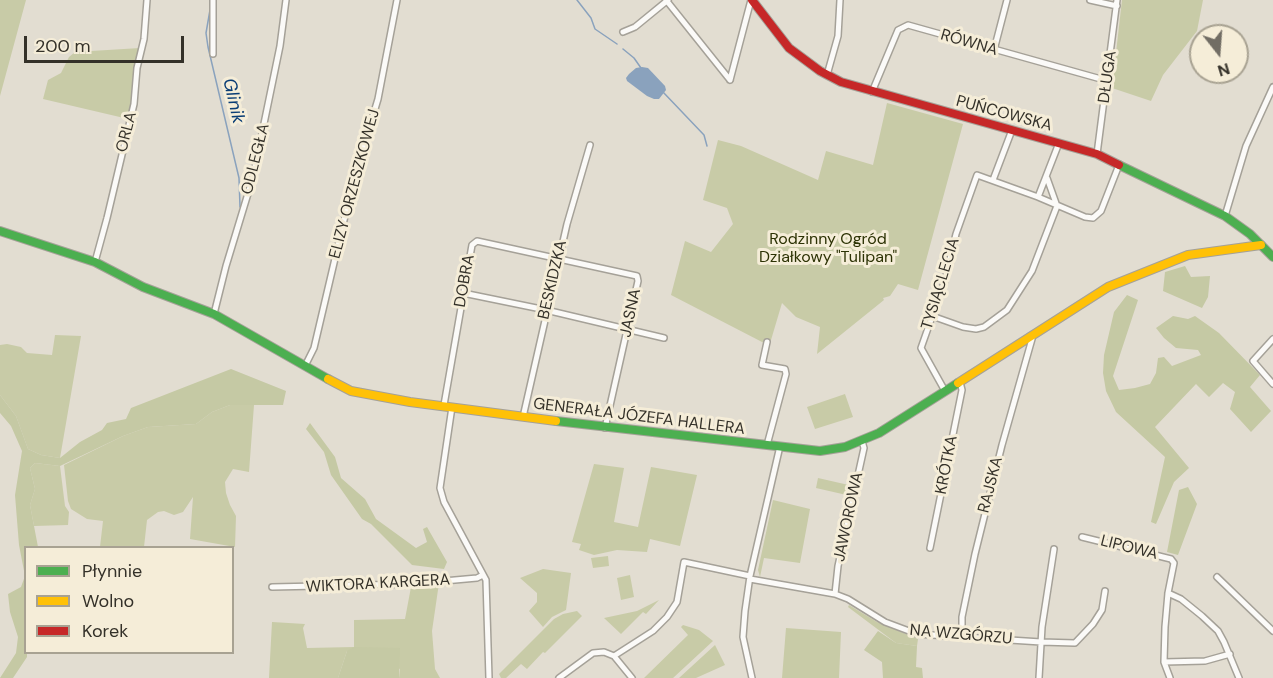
<!DOCTYPE html>
<meta charset="utf-8">
<style>
body{margin:0}
#map{position:relative;width:1273px;height:678px;overflow:hidden;background:#e2ddd1;font-family:"DM Sans",sans-serif}
canvas{display:block}
.legend{position:absolute;left:24px;top:546px;width:210px;height:108px;box-sizing:border-box;background:#f5edd8;border:2px solid #a8a292;margin:0;padding:8px 10px;list-style:none;font-size:18px;color:#343129}
.legend li{display:flex;align-items:center;gap:12px;height:30px}
.legend b{width:30px;border:2px solid #a8a292}
.north{position:absolute;left:1189px;top:24px;width:60px;height:60px;box-sizing:border-box;background:#f5edd8;border:2px solid #a8a292;border-radius:50%;rotate:163deg;font-size:16px;font-weight:700;line-height:24px;text-align:center;color:#343129}
.north::after{content:'';display:block;margin:auto;width:21px;height:27px;background:#716d64;clip-path:polygon(50% 0,100% 100%,50% 72%,0 100%)}
.scale{position:absolute;left:24px;top:36px;width:160px;height:27px;box-sizing:border-box;border:3px solid #343129;border-top:0;padding-left:8px;font-size:18px;line-height:21px;white-space:nowrap;color:#343129;-webkit-text-stroke:4px #f5edd8;paint-order:stroke}
</style>
<div id="map">
<canvas width="1273" height="678"></canvas>
<ul class="legend">
<li><b style="height:8px;background:#4caf50"></b>Płynnie</li>
<li><b style="height:8px;background:#ffc107"></b>Wolno</li>
<li><b style="height:8px;background:#c62828"></b>Korek</li>
</ul>
<div class="north">N</div>
<div class="scale">200 m</div>
</div>
<script>
const ctx = document.querySelector('canvas').getContext('2d');
ctx.lineJoin = 'round';
function paint(path, color) { ctx.fillStyle = color; ctx.fill(path, 'evenodd'); }
const shape = rows => new Path2D(rows.map(r => 'M' + r).join(''));
function trace(path, color, width, dash) { ctx.strokeStyle = color; ctx.lineWidth = width; ctx.lineCap = dash ? 'butt' : 'round'; ctx.setLineDash(dash || []); ctx.stroke(path); }
function label(font, color, halo, rows, align = 'center') {
  ctx.font = font + ' "DM Sans",sans-serif'; ctx.lineWidth = 6; ctx.setLineDash([]); ctx.textBaseline = 'middle'; ctx.strokeStyle = halo; ctx.fillStyle = color; for (const [text, x, y, turn = 0] of rows) {
    ctx.save(); ctx.translate(x, y); ctx.rotate((+turn || 0) * Math.PI / 180); ctx.textAlign = isNaN(turn) ? turn : align; if (halo) ctx.strokeText(text, 0, 0); ctx.fillText(text, 0, 0); ctx.restore();
  }
}
paint(shape([
 [0,0,26,0,0,96],
 [1122,0,1203,0,1197,31,1163,75,1151,101,1112,88],
 [140,48,129,114,124,118,43,99,48,80,61,73,69,57,75,52],
 [887,103,963,124,918,290,898,284,890,296,883,298,884,300,817,354,820,327,796,317,782,303,771,340,766,339,764,343,671,295,685,241,711,252,733,224,727,208,703,200,718,140,741,146,818,180,826,151,873,165],
 [55,335,81,336,60,458,41,455,28,449,16,416,0,395,0,345,7,344,21,347,27,353,52,355],
 [845,394,853,417,815,429,807,407],
 [230,405,254,405,249,472,233,469,225,482,226,493,230,505,236,516,235,547,190,539,193,497,183,512,174,515,164,511,158,512,147,520,144,547,100,547,103,521,87,519,71,509,68,501,64,465,123,436,148,427,196,424,212,412],
 [35,463,60,466,65,506,69,512,68,525,34,526,30,505,35,489,30,468],
 [594,464,624,468,614,522,638,527,651,467,697,475,680,546,650,539,647,552,617,550,594,555,579,550,581,544,572,542],
 [818,478,853,486,851,496,816,488],
 [773,500,810,509,800,563,764,558,760,577,758,570],
 [608,556,609,566,593,568,591,558],
 [543,569,571,573,566,610,552,617,543,627,529,611,537,602,537,593,520,578],
 [630,575,634,597,621,600,617,578],
 [439,583,432,631,435,669,440,678,399,678,400,669,347,651,338,678,269,678,272,622,305,624,303,628,307,648,354,647,354,620,405,619,411,587],
 [659,600,646,614,643,612,621,634,604,618,637,611],
 [849,605,877,622,918,639,917,646,896,643,848,607],
 [577,611,582,616,545,653,543,652,527,669,521,664,506,678,501,678,499,674,554,619,563,614],
 [683,625,699,630,713,641,673,678,644,678,688,635,681,627],
 [786,628,841,632,839,678,782,678],
 [715,645,725,665,696,678,679,678]
]), '#c8cba7');
paint(shape([
 [1185,266,1191,277,1210,276,1208,297,1202,308,1163,291,1165,272],
 [1127,295,1138,300,1113,376,1119,390,1135,388,1150,384,1156,373,1158,358,1164,357,1172,366,1201,355,1198,350,1176,348,1164,338,1156,328,1173,316,1188,319,1195,316,1219,333,1260,375,1250,387,1271,411,1251,432,1230,409,1235,392,1223,383,1209,397,1196,384,1155,427,1189,468,1174,482,1156,524,1151,522,1165,457,1116,412,1106,391,1103,373,1104,355,1114,312],
 [231,369,286,391,283,405,230,405,212,412,196,424,148,427,123,436,60,466,35,463,30,468,35,489,30,505,38,547,26,548,27,657,13,678,0,678,16,653,18,637,10,612,8,594,21,587,25,576,19,545,15,495,22,451,11,426,0,413,0,395,16,416,28,449,41,455,60,458,80,442,102,430,107,423,126,419,131,408],
 [310,423,335,457,341,478,365,499,376,519,416,548,427,542,423,529,427,527,447,562,444,569,412,565,371,524,362,519,331,475,324,452,306,429],
 [1188,487,1197,504,1178,555,1167,552,1179,490],
 [878,631,896,643,917,646,916,667,922,668,923,678,883,678,882,662,864,650],
 [354,647,400,648,399,678,338,678,347,651]
]), '#c5c9a4');
paint(shape([
 [642,67,648,68,665,86,666,90,659,99,654,99,647,96,627,81,626,78,629,74,636,68]
]), '#8aa2bd');
trace(shape([
 [210,0,210,10,206,33,208,47,239,178,240,207],
 [577,0,591,18,595,29,617,44],
 [623,49,634,58,641,68],
 [663,92,704,135,707,146]
]), '#8aa2bd', 1.5);
const street = shape([
 [666,0,730,80],
 [1090,0,1117,6],
 [623,32,635,27,668,0],
 [994,50,1007,0],
 [213,54,213,0],
 [827,75,838,36,840,0],
 [730,80,751,0],
 [872,92,898,30,908,25,1108,81],
 [1097,154,1117,0],
 [993,180,1012,130],
 [1038,197,1059,143],
 [1225,216,1246,146,1273,87],
 [95,262,107,218,134,104,137,68,144,39,147,0],
 [463,293,546,310,664,338],
 [214,314,226,266,253,177,280,46,286,0],
 [932,316,963,327,976,329,984,327,1007,310,1032,271,1057,206,1047,178],
 [1273,339,1253,361,1273,384],
 [305,366,314,348,353,182,378,99,397,0],
 [945,391,921,348,945,280,956,234,977,175,1038,197,1085,217,1093,218,1101,211,1119,165],
 [444,405,472,245,477,241,637,276,638,281,605,428],
 [452,407,440,488,444,502,486,580,489,678],
 [523,417,567,224,590,145],
 [767,445,786,374,785,369,762,365,767,342],
 [1082,537,1171,559,1174,563,1168,593,1165,627,1164,662,1170,678],
 [930,548,962,390,960,382],
 [1217,577,1273,631],
 [750,579,835,594,848,599,885,622,917,634,1041,642,1075,643,1093,624,1102,610,1105,591],
 [272,587,411,584,477,578,483,575],
 [1168,593,1181,599,1202,616,1218,631,1224,642,1239,678],
 [835,594,838,566,864,448,862,441],
 [962,637,962,617,975,554,1002,445,1030,346,1032,339,1030,336],
 [614,656,632,678],
 [1164,662,1205,661,1230,654],
 [559,678,593,653,604,652,614,656,653,631,667,617,677,602,684,562,750,576],
 [752,678,743,637,745,611,750,576,780,446],
 [1039,678,1042,627,1054,549]
]);
const fast = shape([
 [1119,165,1225,216,1250,234,1273,257],
 [0,231,95,262,143,287,214,314,328,379],
 [556,421,820,451,845,447,879,433,958,383]
]);
const slow = shape([
 [328,379,351,391,410,402,556,421],
 [958,383,1108,287,1188,255,1261,245]
]);
const jam = shape([
 [752,0,789,48,820,71,841,82,1097,154,1119,165]
]);
trace(street, '#a5a198', 8);
trace(fast, '#a5a198', 10);
trace(slow, '#a5a198', 10);
trace(jam, '#a5a198', 10);
trace(street, '#fbfaf8', 5);
trace(fast, '#4caf50', 8);
trace(slow, '#ffc107', 8);
trace(jam, '#c62828', 8);
label('16px', '#343129', '#f5edd8', [
 ["RÓWNA",969,43,16],
 ["DŁUGA",1108,77,-82],
 ["PUŃCOWSKA",1004,114,15],
 ["ORLA",127,132,-76],
 ["ODLEGŁA",256,159,-76],
 ["ELIZY ORZESZKOWEJ",355,184,-75],
 ["BESKIDZKA",553,280,-77],
 ["DOBRA",465,281,-80],
 ["TYSIĄCLECIA",941,284,-73],
 ["JASNA",631,313,-78],
 ["GENERAŁA JÓZEFA HALLERA",639,417,7],
 ["KRÓTKA",947,465,-79],
 ["RAJSKA",991,485,-76],
 ["JAWOROWA",849,517,-78],
 ["LIPOWA",1129,548,14],
 ["WIKTORA KARGERA",378,584,-3],
 ["NA WZGÓRZU",961,635,5]
]);
label('16px', '#2c3204', '#f5edd8', [
 ["Rodzinny Ogród",828,240],
 ["Działkowy \"Tulipan\"",828,258]
]);
label('italic 18px', '#0a3d75', '#f5edd8', [
 ["Glinik",233,101,77]
]);
</script>
